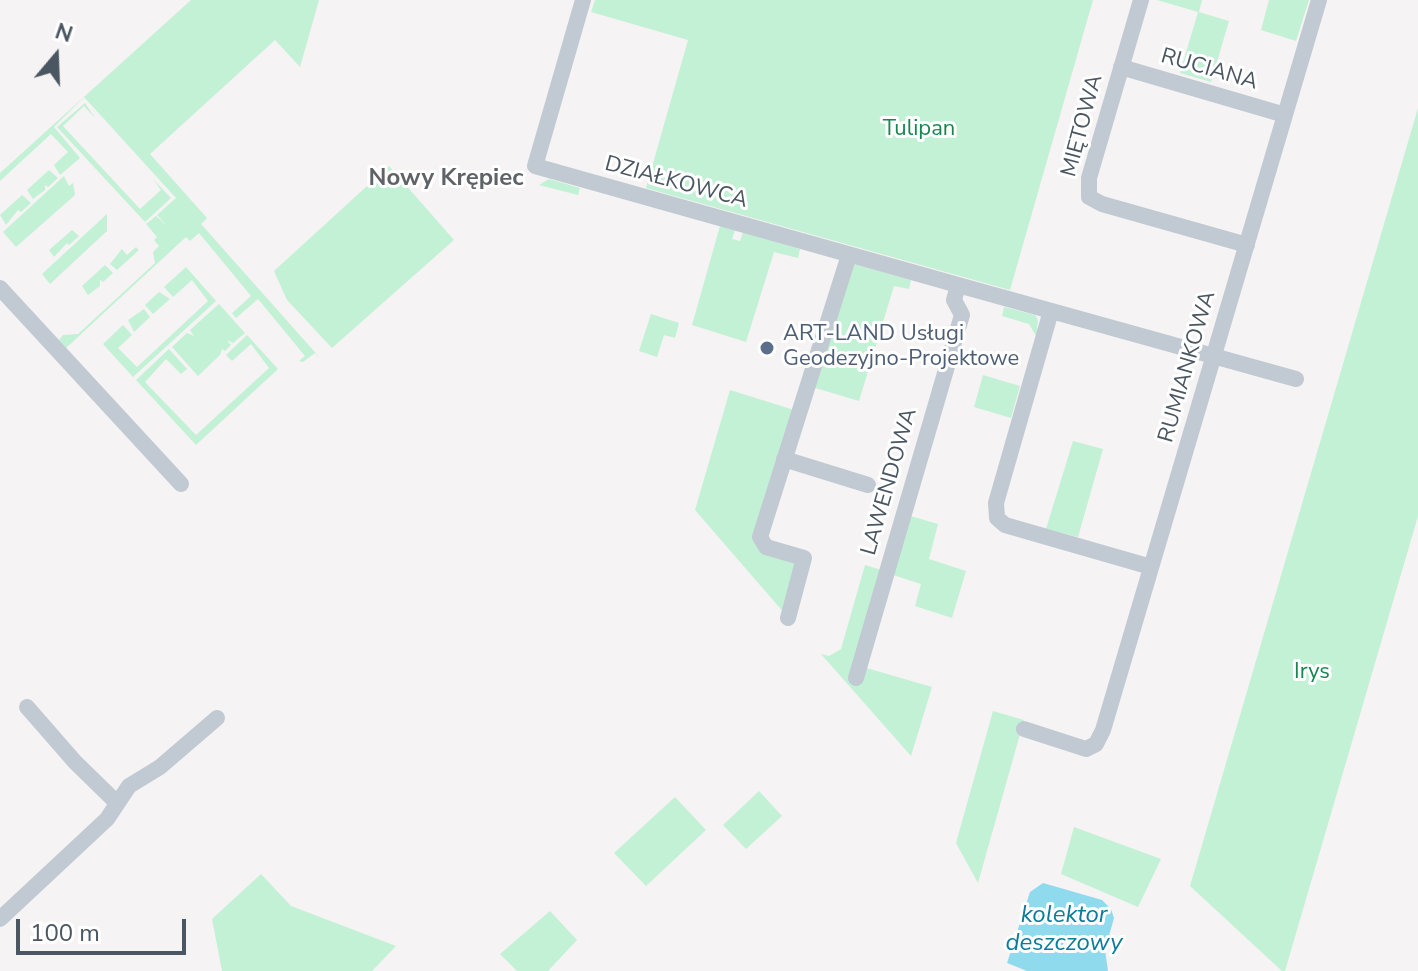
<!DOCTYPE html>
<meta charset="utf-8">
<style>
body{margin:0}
#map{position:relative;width:1418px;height:971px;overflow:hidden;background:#f5f3f3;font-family:"Nunito Sans",sans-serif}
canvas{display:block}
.north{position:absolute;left:16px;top:16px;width:80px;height:80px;-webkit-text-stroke:6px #fff;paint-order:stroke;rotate:19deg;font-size:22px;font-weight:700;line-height:32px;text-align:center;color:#4a5661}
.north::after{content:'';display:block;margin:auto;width:28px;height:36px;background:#4a5661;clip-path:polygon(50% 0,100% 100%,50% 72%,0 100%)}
.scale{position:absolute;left:16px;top:919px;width:170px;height:36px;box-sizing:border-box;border:4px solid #4a5661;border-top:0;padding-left:10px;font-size:24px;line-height:28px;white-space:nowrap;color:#4a5661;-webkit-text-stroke:6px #fff;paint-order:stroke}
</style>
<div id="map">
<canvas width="1418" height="971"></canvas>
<div class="north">N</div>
<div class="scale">100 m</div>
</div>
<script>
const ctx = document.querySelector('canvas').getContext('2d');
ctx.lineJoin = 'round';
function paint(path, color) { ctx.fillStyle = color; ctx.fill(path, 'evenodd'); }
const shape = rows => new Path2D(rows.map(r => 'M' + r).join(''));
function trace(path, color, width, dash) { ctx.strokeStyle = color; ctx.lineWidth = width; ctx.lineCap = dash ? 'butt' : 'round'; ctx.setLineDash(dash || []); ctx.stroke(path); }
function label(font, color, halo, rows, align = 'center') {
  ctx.font = font + ' "Nunito Sans",sans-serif'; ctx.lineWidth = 6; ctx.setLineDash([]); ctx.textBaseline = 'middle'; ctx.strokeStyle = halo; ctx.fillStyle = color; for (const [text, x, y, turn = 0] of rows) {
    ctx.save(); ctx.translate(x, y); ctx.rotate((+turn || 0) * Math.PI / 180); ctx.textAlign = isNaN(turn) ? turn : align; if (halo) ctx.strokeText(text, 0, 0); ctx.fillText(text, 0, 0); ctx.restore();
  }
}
paint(shape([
 [191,0,319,0,300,67,275,40,150,154,207,218,201,224,321,359,315,353,303,362,299,361,305,356,258,299,236,318,232,313,251,296,199,233,190,241,186,237,66,348,59,340,63,335,78,334,155,263,153,252,159,246,154,240,157,237,146,224,156,216,167,226,157,215,176,198,84,97,54,127,80,158,60,175,54,165,68,152,51,134,0,181,0,173],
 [595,0,1093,0,1010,290,646,188,688,40,591,12],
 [1157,0,1202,0,1199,12,1229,21,1211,82,1180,73,1198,12],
 [1269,0,1309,0,1296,41,1261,30],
 [85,103,95,118,84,106,63,126,140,209,161,190,153,179,171,198,145,222,57,127],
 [1418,108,1418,516,1285,971,1282,971,1190,886],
 [389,166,454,240,332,348,287,300,274,271],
 [49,170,58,178,48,187,45,185,45,190,33,199,27,190],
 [64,176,69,186,73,183,75,195,16,247,3,232],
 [549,179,580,188,578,195,539,185],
 [22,195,31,203,21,212,18,210,6,225,0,215],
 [107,214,107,231,50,284,42,274],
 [720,226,735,230,732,239,740,241,743,232,800,249,798,258,774,252,746,342,692,325],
 [72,230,79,236,69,245,67,243,54,257,49,250],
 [136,247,139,250,117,270,110,264,122,249,127,255],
 [850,263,911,280,909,289,894,286,859,401,812,387],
 [105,265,113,273,103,282,100,280,100,286,88,295,82,286],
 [186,267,216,301,133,377,103,344,123,325,132,335,118,348,137,367,208,301,192,280,173,297,164,287],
 [159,292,170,299,153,314,145,305],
 [219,304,245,333,233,343,227,340,231,345,225,351,222,349,220,355,198,376,172,347,187,333,194,336,190,330],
 [1004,307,1035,315,1038,320,1037,329,1041,330,1036,336,1029,324,1002,316],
 [144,309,150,317,134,332,128,320],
 [651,314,679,323,675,338,664,335,657,357,639,351],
 [247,335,278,369,196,445,136,380,169,349,187,369,181,374,166,359,145,382,196,435,269,368,251,344,232,361,226,355],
 [983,375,1020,386,1011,418,974,407],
 [730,390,794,410,756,541,793,559,797,566,786,615,695,510],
 [1073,441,1103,449,1078,537,1046,529],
 [907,515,938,524,929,559,966,571,952,618,915,606,921,584,890,574],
 [865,565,885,571,863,667,932,687,911,756,821,654,829,656,841,649],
 [993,711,1024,720,978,883,956,843],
 [759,791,782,816,746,849,723,825],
 [675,797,706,830,646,886,614,853],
 [1074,827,1161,859,1138,907,1061,874],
 [261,874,291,906,396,946,372,971,222,971,212,919],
 [550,911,577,940,548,971,517,971,500,954]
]), '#c3f1d5');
paint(shape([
 [1043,883,1102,900,1111,909,1114,918,1105,950,1108,971,1027,971,1007,963,1030,892]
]), '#90daee');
trace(shape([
 [583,0,535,166,958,285,954,300,962,315,856,678],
 [1141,0,1089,178,1089,197,1102,204,1247,245],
 [1121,67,1285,115],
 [958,285,1296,379],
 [0,288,181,484],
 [1051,311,996,503,997,518,1005,525,1151,567],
 [784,459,868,485],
 [788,618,804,558,766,547,760,537,849,255],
 [27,707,75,762,116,802],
 [1024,729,1086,749,1096,744,1103,730,1319,0],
 [0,919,107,819,129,786,160,767,217,718]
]), '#c1cad2', 16);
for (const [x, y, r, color] of [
 [767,348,8,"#5c6f8a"]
]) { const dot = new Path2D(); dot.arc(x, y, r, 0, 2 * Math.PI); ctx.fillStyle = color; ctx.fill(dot); trace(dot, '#fff', 3); }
label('22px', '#4a5661', '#fff', [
 ["RUCIANA",1209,70,16],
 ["MIĘTOWA",1083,126,-75],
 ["DZIAŁKOWCA",676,183,15],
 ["RUMIANKOWA",1188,367,-74],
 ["LAWENDOWA",890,482,-74]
]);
label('22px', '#17864f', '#fff', [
 ["Tulipan",919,130],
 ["Irys",1312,673]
]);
label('22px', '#4e5e75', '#fff', [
 ["ART-LAND Usługi",783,335],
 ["Geodezyjno-Projektowe",783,360]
], 'left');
label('bold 24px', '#5f6368', '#fff', [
 ["Nowy Krępiec",446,179]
]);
label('italic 24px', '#0c7c9b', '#fff', [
 ["kolektor",1064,916],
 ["deszczowy",1064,944]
]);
</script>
